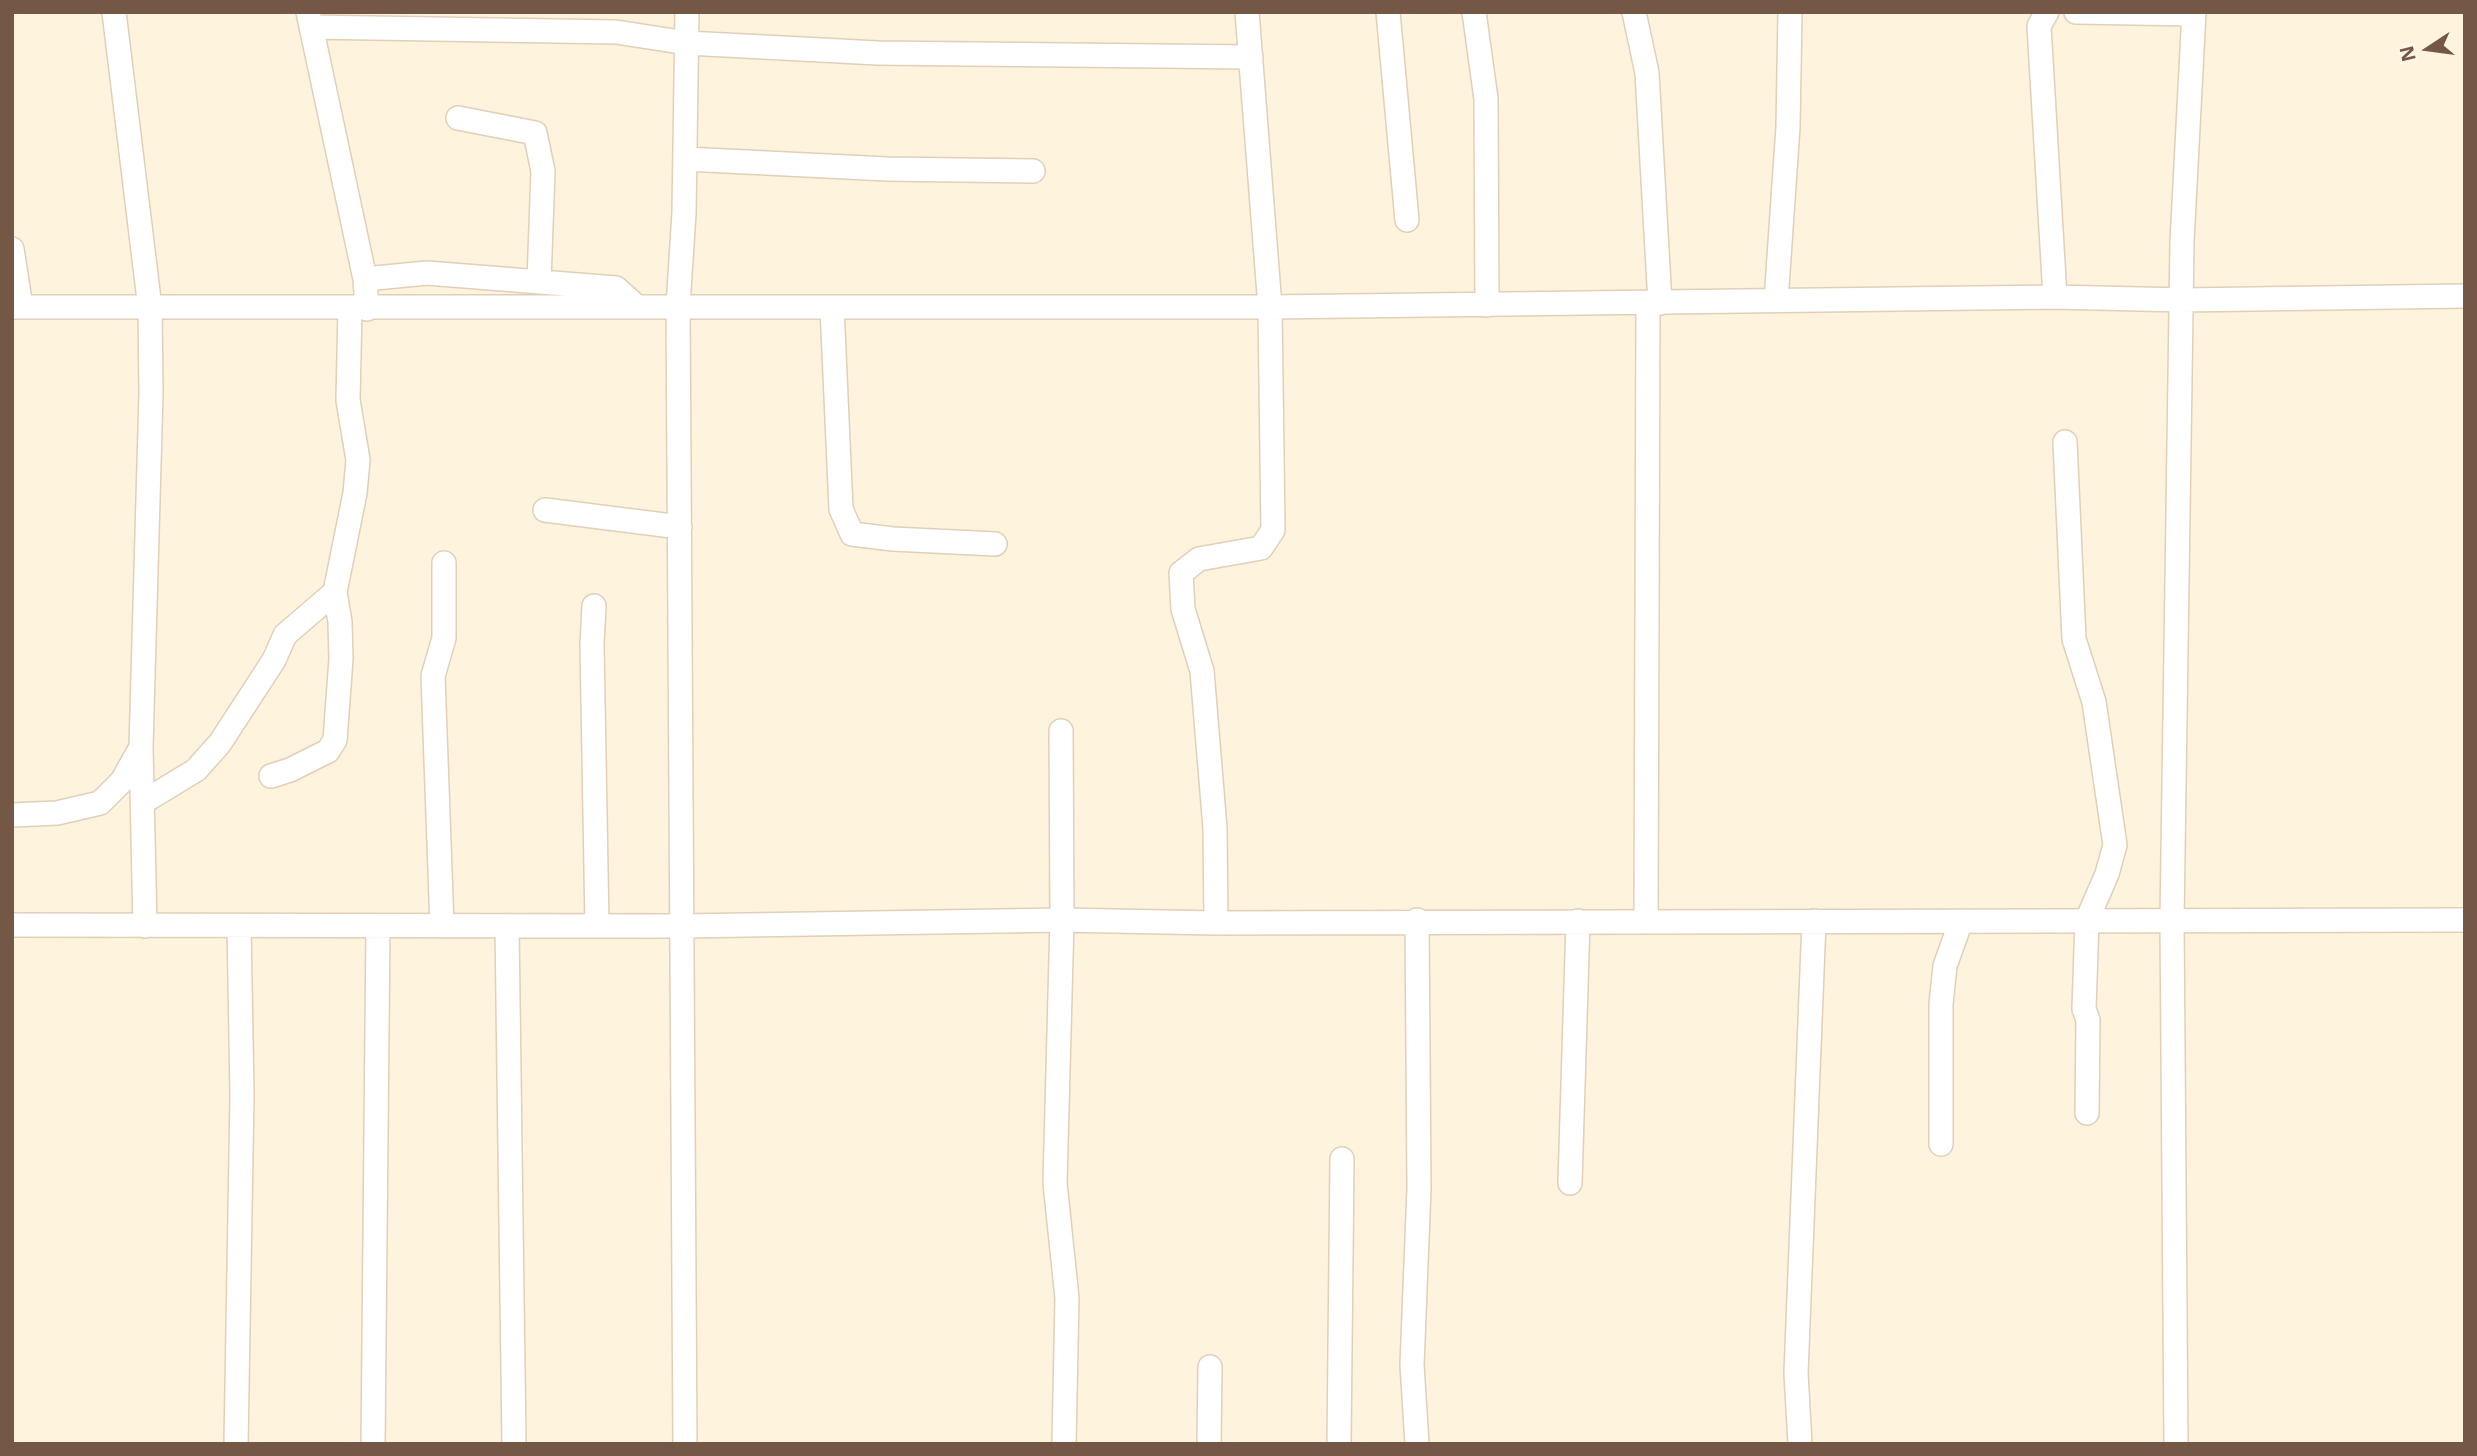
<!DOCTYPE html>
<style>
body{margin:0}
#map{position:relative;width:2477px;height:1456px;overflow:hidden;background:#fef3dd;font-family:"Open Sans",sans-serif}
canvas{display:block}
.frame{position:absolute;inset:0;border:14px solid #745845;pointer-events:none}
.north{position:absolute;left:2393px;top:14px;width:70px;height:70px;-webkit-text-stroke:5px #fff6e4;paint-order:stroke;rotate:257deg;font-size:19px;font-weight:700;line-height:28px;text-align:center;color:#745845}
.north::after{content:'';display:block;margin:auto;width:24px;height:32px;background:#745845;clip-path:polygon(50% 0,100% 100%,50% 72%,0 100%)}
</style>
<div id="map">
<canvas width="2477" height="1456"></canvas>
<div class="frame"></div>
<div class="north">N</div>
</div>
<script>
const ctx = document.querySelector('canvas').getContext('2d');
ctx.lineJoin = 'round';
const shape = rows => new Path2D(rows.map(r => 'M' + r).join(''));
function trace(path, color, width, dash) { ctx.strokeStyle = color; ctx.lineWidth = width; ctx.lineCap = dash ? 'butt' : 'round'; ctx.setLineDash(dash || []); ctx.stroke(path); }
const minor = shape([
 [308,12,365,279,367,309],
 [1388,12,1407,220],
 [1474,12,1486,99,1487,305],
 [1634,12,1647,73,1660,303],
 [2047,12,2039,26,2055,297],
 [2076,12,2194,14],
 [311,27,616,32,687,43,878,53,1251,57],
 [458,118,535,133,543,171,539,281],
 [686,159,887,169,1033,171],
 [12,249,21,307],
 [365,279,427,273,616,288,636,306],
 [1776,301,1788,127,1790,12],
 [12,307,1270,307,2055,297,2182,300,2465,296],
 [832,307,841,509,852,534,893,539,995,544],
 [2065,442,2074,639,2094,702,2115,845,2107,874,2087,920,2084,1009,2088,1020,2087,1113],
 [545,510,680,527],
 [594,606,592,644,597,926],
 [1061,731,1062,920,1055,1183,1067,1298,1064,1444],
 [141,747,145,926],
 [271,776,290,770,328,751,335,740,341,659,340,622,335,592],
 [145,801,196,770,220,743,274,660,285,635,335,592,355,493,358,460,348,400,350,309],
 [12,815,57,813,100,803,122,781,141,747,151,393,150,308,114,12],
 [1646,921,1648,303],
 [1216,923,1215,828,1202,671,1183,609,1181,573,1199,559,1261,548,1273,530,1270,307,1247,12],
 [12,925,683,926,1062,920,1216,923,2465,920],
 [442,926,433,676,444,638,444,563],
 [507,926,514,1444],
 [1941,1144,1941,1004,1945,966,1961,921],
 [1570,1183,1578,921],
 [236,1444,242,1095,239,926],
 [373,1444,378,926],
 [685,1444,678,306,684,213,687,12],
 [1209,1444,1210,1367],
 [1339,1444,1342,1159],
 [1417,1444,1412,1365,1419,1188,1417,920],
 [1800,1444,1796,1373,1814,921],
 [2176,1444,2172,920,2182,242,2194,12]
]);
trace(minor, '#e1cfb9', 26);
trace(minor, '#fff', 23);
</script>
